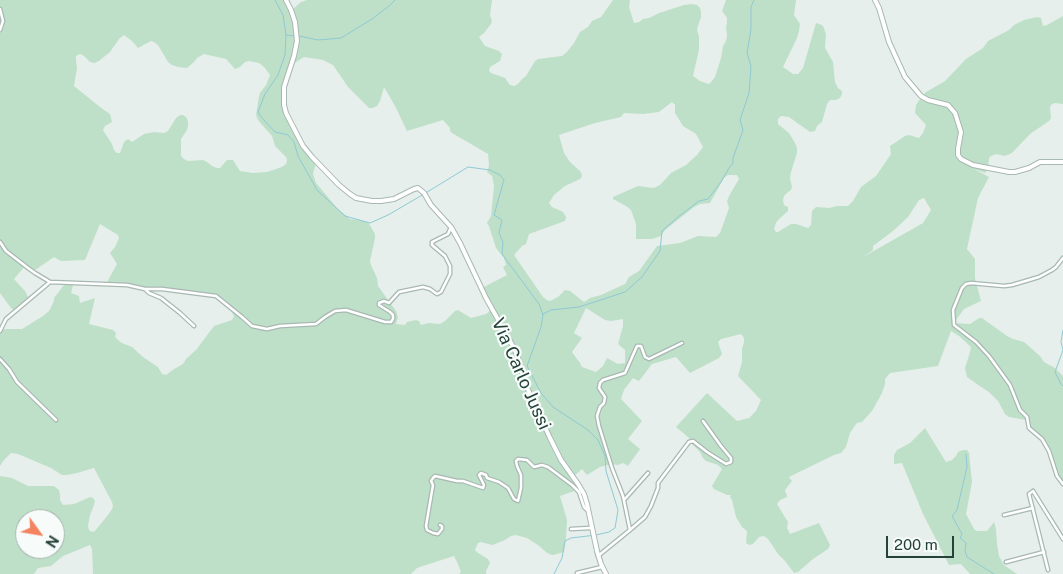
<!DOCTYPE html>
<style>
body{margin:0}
#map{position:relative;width:1063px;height:574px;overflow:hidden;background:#e6efeb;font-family:"Public Sans",sans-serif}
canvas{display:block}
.north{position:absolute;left:15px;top:509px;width:50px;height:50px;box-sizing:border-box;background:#f7fbf9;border:1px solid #a3b1ad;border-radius:50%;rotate:122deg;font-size:14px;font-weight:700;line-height:20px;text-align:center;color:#24423a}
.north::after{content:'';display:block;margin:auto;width:18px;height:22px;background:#f4845f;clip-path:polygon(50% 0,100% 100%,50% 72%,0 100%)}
.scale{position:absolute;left:886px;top:536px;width:68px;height:22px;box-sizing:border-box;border:2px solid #24423a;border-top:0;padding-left:6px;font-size:15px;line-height:18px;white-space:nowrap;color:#24423a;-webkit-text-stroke:4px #f7fbf9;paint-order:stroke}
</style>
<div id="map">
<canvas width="1063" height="574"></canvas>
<div class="north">N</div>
<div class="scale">200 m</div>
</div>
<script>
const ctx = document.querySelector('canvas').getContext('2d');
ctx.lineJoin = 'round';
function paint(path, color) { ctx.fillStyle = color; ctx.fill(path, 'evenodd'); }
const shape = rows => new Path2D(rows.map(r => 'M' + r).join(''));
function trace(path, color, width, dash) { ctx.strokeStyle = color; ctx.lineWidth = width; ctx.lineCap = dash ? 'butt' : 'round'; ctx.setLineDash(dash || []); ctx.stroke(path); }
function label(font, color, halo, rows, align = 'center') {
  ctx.font = font + ' "Public Sans",sans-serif'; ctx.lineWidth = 4.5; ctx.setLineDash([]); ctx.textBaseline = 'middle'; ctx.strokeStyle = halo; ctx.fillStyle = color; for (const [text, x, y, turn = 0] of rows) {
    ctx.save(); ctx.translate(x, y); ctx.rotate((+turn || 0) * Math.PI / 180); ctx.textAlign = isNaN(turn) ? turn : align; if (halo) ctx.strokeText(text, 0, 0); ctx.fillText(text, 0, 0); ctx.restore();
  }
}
paint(shape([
 [0,0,288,0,293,9,301,2,307,0,492,0,490,15,492,21,491,24,484,33,479,37,485,46,499,51,502,54,500,61,490,67,489,71,491,73,505,78,510,85,514,86,518,84,522,79,526,76,535,61,538,59,562,56,567,52,574,43,580,32,588,27,592,21,601,17,613,0,630,0,629,7,634,23,639,22,643,19,649,18,659,13,684,5,692,4,697,5,700,8,701,12,701,17,697,29,699,37,699,50,693,76,700,81,709,84,712,81,715,77,721,58,723,46,726,41,727,36,726,27,727,23,727,18,722,11,726,0,796,0,794,15,800,24,799,31,797,38,783,67,793,74,798,74,803,68,816,23,822,25,824,28,826,35,825,48,833,62,835,82,838,88,842,91,842,94,840,98,836,100,830,100,827,104,822,122,817,126,815,131,810,132,789,117,781,116,778,119,778,124,789,133,795,143,797,148,797,153,791,172,790,178,792,187,791,190,788,192,784,196,783,200,784,205,788,207,788,211,779,219,776,223,774,229,776,232,778,232,791,224,796,224,808,228,811,225,812,211,816,207,829,208,837,206,848,206,853,201,861,187,876,176,891,154,890,146,905,136,909,135,919,138,923,133,926,125,915,113,916,105,922,96,926,92,945,81,966,59,983,48,988,41,1009,30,1014,25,1024,20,1037,17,1041,18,1043,26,1047,25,1063,16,1063,104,1055,103,1052,104,1050,107,1051,118,1049,121,1030,134,1012,153,1005,156,996,154,991,156,989,158,988,169,985,173,974,169,989,177,978,198,967,249,975,259,975,278,981,301,964,309,954,323,970,324,979,318,982,318,1007,336,1013,339,1024,342,1040,356,1044,362,1055,368,1063,376,1063,485,1059,481,1044,445,1042,441,1030,431,1027,427,1026,420,1009,417,1005,414,998,401,990,393,967,377,965,368,970,352,971,347,959,336,951,331,938,366,890,373,885,379,885,384,882,393,872,411,862,422,857,423,854,427,850,433,846,447,841,453,834,455,789,477,792,481,785,490,787,497,780,500,777,504,788,522,787,528,790,534,819,523,830,545,828,549,813,559,798,572,794,573,785,561,778,554,768,539,764,536,759,537,753,544,749,545,746,543,747,531,742,527,736,517,732,500,730,497,731,495,727,495,714,489,712,486,722,469,718,465,706,461,703,458,700,452,692,444,689,438,676,427,707,393,737,421,749,418,756,411,761,400,738,376,742,362,742,349,744,342,744,338,741,334,721,339,718,342,722,354,719,358,690,373,676,357,652,364,639,381,633,378,624,390,621,399,642,421,628,439,640,449,628,466,623,463,618,465,611,464,600,467,587,475,582,469,573,477,580,489,560,496,567,520,566,538,564,552,553,555,549,554,546,552,538,545,527,538,516,535,511,536,505,540,495,544,492,545,481,542,478,543,475,550,478,553,488,559,490,563,486,571,486,574,459,574,461,572,458,564,454,556,426,565,417,568,411,574,93,574,92,549,90,545,63,556,51,566,38,568,34,574,0,574,0,476,12,478,28,486,54,486,59,490,60,495,60,500,63,505,74,504,90,497,93,498,95,501,94,505,90,515,88,526,89,530,92,532,95,531,108,515,112,509,113,506,112,502,94,468,77,473,67,475,62,475,51,468,18,454,11,453,4,460,0,466,0,331,5,329,22,329,43,316,49,311,54,301,54,298,64,285,68,284,73,285,71,293,79,296,80,303,95,298,89,324,113,330,116,333,115,337,118,340,122,343,132,347,143,357,158,367,162,374,166,375,174,369,183,364,186,359,196,350,214,326,232,320,234,316,231,310,224,303,219,299,209,297,157,289,106,284,117,264,110,253,115,247,119,238,118,235,100,224,85,260,61,261,54,257,35,270,26,265,14,279,25,291,29,299,20,309,15,311,11,308,0,293],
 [124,35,132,41,138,48,151,41,154,42,158,45,168,62,172,65,178,67,187,68,194,62,197,58,204,54,226,59,235,69,240,67,245,62,249,61,259,63,264,67,270,75,266,85,260,93,259,96,256,115,258,120,263,126,272,136,275,146,286,157,287,160,286,164,282,167,267,172,253,173,240,171,233,160,227,160,220,168,217,168,212,166,207,162,203,160,188,161,184,159,181,156,181,139,187,130,188,126,188,121,186,117,183,115,180,115,176,118,168,131,164,133,154,132,144,134,132,142,128,139,124,142,120,153,117,153,114,150,112,144,103,130,105,126,112,122,110,114,100,107,74,86,77,68,76,60,76,56,80,54,83,55,90,62,94,63,99,61,110,52,119,39],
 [304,57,323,60,333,65,348,87,369,108,373,108,377,106,380,101,384,87,395,106,407,131,443,120,450,128,450,131,452,133,488,154,489,166,487,172,492,176,494,186,491,216,487,223,489,226,496,248,504,258,506,265,503,267,507,275,482,288,492,309,486,314,471,318,458,310,455,311,445,321,440,324,429,323,421,325,419,321,416,320,407,322,405,325,396,324,398,317,396,311,378,286,377,278,371,265,370,261,375,238,375,234,368,222,365,221,350,219,337,208,316,183,313,174,316,163,305,149,283,104,285,85,293,64],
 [672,102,675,105,675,113,683,126,696,134,703,147,697,155,686,165,671,173,660,185,654,188,638,186,613,197,613,199,626,206,631,210,636,224,636,239,652,239,661,236,665,230,694,207,700,204,710,203,724,178,728,175,737,175,739,179,729,196,727,201,729,208,720,233,716,237,698,236,680,243,657,246,639,271,629,277,625,284,601,295,590,298,584,302,570,291,565,290,558,297,550,301,547,300,543,297,514,255,522,246,526,244,529,234,565,221,566,217,563,212,552,207,549,203,554,195,565,186,580,179,582,176,581,172,570,162,564,153,559,135,595,123,621,117,624,113,643,114,659,112],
 [924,198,931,210,923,223,863,257,873,250,873,246,893,231,908,217,919,200],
 [586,308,605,320,611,321,623,319,623,326,618,344,625,350,625,363,618,364,607,358,603,366,596,372,582,367,580,363,572,352,582,338,574,333],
 [25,519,55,519,55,549,25,549],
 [925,428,946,462,952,460,956,456,958,452,963,450,967,450,969,453,972,482,966,514,974,529,977,531,987,531,994,522,996,529,997,544,999,556,1004,565,1017,574,970,574,961,564,949,565,923,514,902,463,894,464,894,455,897,450,910,443]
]), '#bfe0c8');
trace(shape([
 [275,0,283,15,286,35,285,55,278,75,265,94,258,112,262,118,275,132,288,135,294,142,298,156,317,190,345,216,370,223,388,215,424,194,468,167,490,170,500,175,504,180,494,215,502,220,499,233,503,242,502,254,539,304,543,315,541,327,527,366,541,393,553,407,588,430,598,440,605,456,606,471,618,510,615,528,609,532,596,535,571,538,565,541,562,558,554,574],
 [286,35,294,36],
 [299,36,318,40,341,38,372,19,389,6,395,0],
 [543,314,551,310,579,307,625,292,642,277,660,251,662,231,678,217,699,201,708,199,721,182,729,168,733,163,733,158,743,130,740,120,749,93,751,66,747,53,751,29,751,7,754,0],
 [1063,330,1061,342,1063,350,1055,372,1061,384,1063,386],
 [966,454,967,467,957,510,952,516,962,534,960,538,966,543,965,551,967,557,994,574]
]), '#8ec9d4', 1);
const minor = shape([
 [0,9,3,21,0,30],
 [0,242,6,251,28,268,35,273,50,282,127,285,145,289,162,289,216,296,242,317,252,326,267,329,280,326,316,324,325,317,335,311,346,310,385,322,391,322,393,319,393,315,390,312,379,305,379,303,384,301,389,303,399,292,423,287,430,289,437,294,441,292,450,274,450,266,445,256,432,245,432,242,448,234,451,227],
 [1063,258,1056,267,1052,270,1039,277,1012,285,1004,286,971,283,966,284,962,288,953,310,954,325,976,342,989,356,1010,385,1020,410,1027,417,1029,428,1042,439,1049,451,1057,476,1063,484],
 [145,289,149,293,161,298,180,313,194,326],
 [0,331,6,319,50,282],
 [0,359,9,369,17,382,56,420],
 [624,500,648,473],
 [1004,515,1033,508],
 [440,525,442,526,442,529,438,534,433,533,427,530,426,526,433,485,431,481,433,478,435,476,457,481,463,481,483,488,484,485,479,475,481,473,486,475,487,478,499,482,508,488,514,499,518,501,521,488,521,475,517,466,516,461,518,459,527,460,534,467,542,465,548,467,572,485,579,492,584,507,587,510],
 [571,529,590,528],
 [630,530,645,517,651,506,658,488,658,483,689,442,693,441,707,452,726,464,731,462,731,458,721,446,703,421],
 [598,556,630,530,623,496,612,468,599,426,597,416,600,407,604,403,605,397,599,388,600,383,603,380,625,373,637,346,641,346,645,357,649,359,682,343],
 [1006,562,1044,552],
 [1048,570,1029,494,1033,491,1063,539],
 [577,574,577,573,602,567]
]);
const tertiary = shape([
 [286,0,291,10,295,22,297,41,294,56,284,87,284,105,286,113,303,146,312,157,339,185,350,194,356,198,372,201,381,201,394,199,414,189,418,188,424,193,431,205,451,227,460,243,486,298,515,350,520,364,524,381,550,438,561,460,578,484,584,494,587,504,597,551,601,564,606,574],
 [875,0,879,8,889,42,905,77,921,96,928,100,948,105,955,113,961,132,958,149,958,155,961,159,973,165,1009,172,1015,172,1029,168,1040,162,1063,162]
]);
trace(minor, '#a8b8b2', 5);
trace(tertiary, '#a8b8b2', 6);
trace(minor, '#fff', 2.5);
trace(tertiary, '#fff', 4);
label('18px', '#24423a', '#f7fbf9', [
 ["Via Carlo Jussi",521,374,66]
]);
</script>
